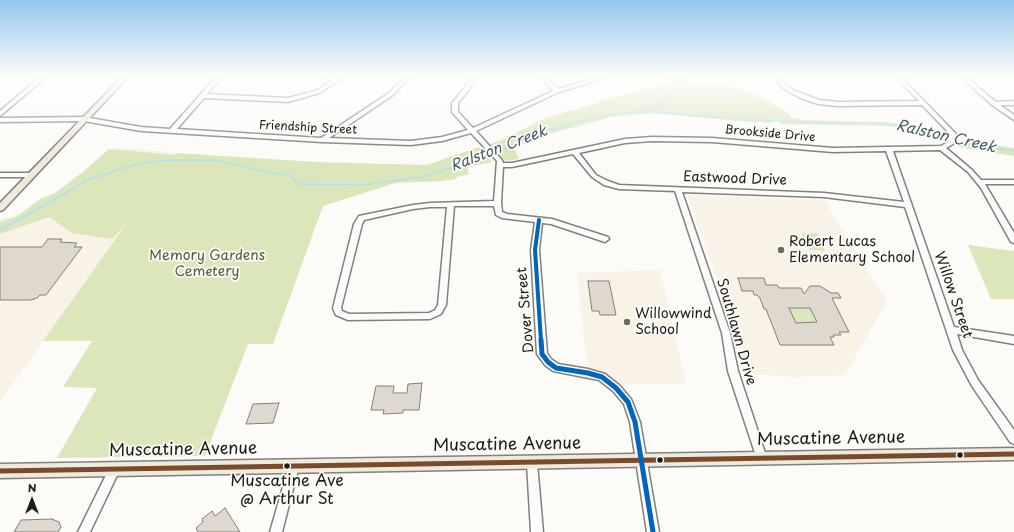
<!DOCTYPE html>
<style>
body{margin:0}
#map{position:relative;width:1014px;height:532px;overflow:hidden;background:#fcfbf8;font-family:"Playpen Sans",sans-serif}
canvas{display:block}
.north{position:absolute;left:12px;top:480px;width:40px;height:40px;-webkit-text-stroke:3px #fdfcf7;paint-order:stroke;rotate:0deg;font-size:11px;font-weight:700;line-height:16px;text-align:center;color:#1c1c1c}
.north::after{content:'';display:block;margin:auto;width:14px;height:18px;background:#1c1c1c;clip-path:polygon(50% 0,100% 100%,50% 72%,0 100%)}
</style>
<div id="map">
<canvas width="1014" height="532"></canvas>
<div class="north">N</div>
</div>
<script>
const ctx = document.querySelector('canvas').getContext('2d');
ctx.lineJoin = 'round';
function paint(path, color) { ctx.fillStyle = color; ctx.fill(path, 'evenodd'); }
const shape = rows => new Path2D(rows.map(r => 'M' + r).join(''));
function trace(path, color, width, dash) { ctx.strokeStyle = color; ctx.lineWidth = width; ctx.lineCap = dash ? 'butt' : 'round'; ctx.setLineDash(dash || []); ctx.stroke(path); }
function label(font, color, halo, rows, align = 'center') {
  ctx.font = font + ' "Playpen Sans",sans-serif'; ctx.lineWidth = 3.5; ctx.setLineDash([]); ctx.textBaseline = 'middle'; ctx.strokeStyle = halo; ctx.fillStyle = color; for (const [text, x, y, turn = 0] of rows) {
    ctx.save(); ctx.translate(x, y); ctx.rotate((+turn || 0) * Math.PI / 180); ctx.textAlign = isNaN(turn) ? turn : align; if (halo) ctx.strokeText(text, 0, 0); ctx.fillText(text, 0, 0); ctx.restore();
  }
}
paint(shape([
 [118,147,177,153,0,402,0,220,62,199],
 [687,195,824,200,887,301,845,375,794,377,745,373,731,316],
 [660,270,686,384,622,384,601,370,587,366,577,273]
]), '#f8f2e7');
paint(shape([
 [663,77,687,77,691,83,712,82,735,87,763,98,790,114,790,118,808,120,875,122,920,125,941,131,943,134,940,140,930,138,914,130,887,126,781,124,779,119,773,119,773,123,738,121,652,113,611,117,542,136,514,148,519,159,506,161,490,144,502,140,545,118,591,105,614,97,668,84],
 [962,141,1014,148,1014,156,958,147],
 [479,147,492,162,467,167,469,174,457,177,456,179,441,181,395,183,323,206,273,344,248,344,205,456,57,458,97,388,63,387,92,341,43,341,127,223,112,239,72,233,49,217,0,234,0,222,18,216,40,199,55,193,84,171,109,149,176,155,177,153,316,162,427,165],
 [802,233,817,233,825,251,810,250],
 [968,245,1014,251,1014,299,991,299],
 [789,308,810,308,814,315,816,315,823,322,795,323]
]), '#dce6bb');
trace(shape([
 [652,111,663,100,673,86,675,77],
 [66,193,90,179,137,164,167,160,215,160,272,173,290,175,298,184,362,185,422,177,480,159,510,147,538,133,576,122,621,113,652,111,695,116,822,123,881,123,917,127,960,143,1014,151]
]), '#b0e0f3', 1.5);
trace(shape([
 [0,230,68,192]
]), '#b0e0f3', 2);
const building = shape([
 [48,239,62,239,60,242,77,243,74,247,82,247,46,295,40,295,37,298,31,300,0,300,0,247,42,247,48,239],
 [738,278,764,278,766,285,777,285,779,288,801,288,804,294,810,286,820,286,831,293,838,293,841,298,832,298,849,332,839,332,841,335,833,335,834,337,830,337,834,345,780,345,766,309,764,309,760,298,757,295,754,295,753,291,742,291,738,278],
 [789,308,810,308,817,322,796,323,789,308],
 [588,281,609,281,616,315,600,315,599,311,592,311,588,281],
 [422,383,419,410,403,410,403,413,383,414,384,410,371,410,376,386,394,386,393,393,407,393,408,384,422,383],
 [279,403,273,423,246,424,253,404,279,403],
 [225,508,240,532,198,532,196,528,203,522,202,519,212,511,215,516,225,508],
 [52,519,59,522,61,527,58,532,14,532,21,520,52,519]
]);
paint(building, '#ded8ce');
trace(building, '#81807f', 1);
const minor = shape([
 [40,77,46,77,0,116,0,111,40,77],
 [216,77,222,77,207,94,288,98,315,91,332,81,322,78,322,77,336,78,339,77,345,77,319,93,288,102,204,98,177,129,321,138,389,93,405,77,410,77,393,95,329,138,411,141,442,137,468,130,452,112,452,103,463,90,471,77,476,77,468,91,458,103,458,112,473,128,553,91,541,77,546,77,558,89,599,77,605,77,605,78,559,92,476,131,502,160,503,163,512,163,625,139,652,137,712,138,833,148,941,146,948,142,950,134,922,105,838,106,818,104,801,98,789,92,781,86,776,77,781,77,785,84,793,90,819,100,838,102,919,101,895,77,901,77,956,134,953,144,946,148,972,170,981,180,1014,180,1014,184,985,184,1014,233,1014,243,1011,242,981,188,968,172,940,150,893,151,954,327,1014,336,1014,344,957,334,962,350,978,380,1014,430,1014,444,1010,442,972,386,953,350,905,207,824,197,682,192,730,333,738,371,767,459,766,463,762,464,758,463,757,459,728,371,722,333,675,191,619,189,604,185,592,177,573,154,512,167,503,167,501,203,502,212,507,214,552,219,608,237,609,239,605,242,551,224,542,223,539,250,547,353,551,359,558,364,588,369,605,374,619,385,631,399,640,422,659,532,647,532,630,422,624,404,613,391,599,380,553,371,545,365,537,354,531,250,535,222,502,218,496,215,494,206,454,206,446,305,441,314,430,319,348,320,336,315,335,313,333,308,354,224,359,216,413,205,430,203,494,201,497,161,471,133,442,141,411,145,322,142,141,131,84,121,0,122,0,118,84,117,141,127,170,129,216,77],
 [652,141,712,142,833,152,886,151,904,202,824,193,619,185,608,181,596,175,579,153,625,143,652,141],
 [430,207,447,207,438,305,435,310,429,313,349,314,342,311,341,308,362,224,364,220,413,209,430,207],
 [961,77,966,77,996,102,1014,101,1014,105,1000,105,1014,115,1014,120,992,105,961,77],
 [0,173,31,173,34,175,31,177,0,177,0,173],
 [532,458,536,459,537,463,543,532,531,532,527,463,528,459,532,458],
 [294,461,298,462,299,466,282,532,270,532,289,466,290,462,294,461],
 [115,464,119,465,120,469,90,532,78,532,111,465,115,464]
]);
const major = shape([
 [122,77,128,77,3,210,0,211,0,203,122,77],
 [1014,448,1014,460,0,478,0,464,1014,448]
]);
trace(minor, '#81807f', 3);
trace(major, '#81807f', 3);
paint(minor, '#fbfbf9');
paint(major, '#eeeade');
trace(shape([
 [0,471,1014,454]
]), '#7a4b2a', 5);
trace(shape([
 [539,220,535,250,541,341]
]), '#0065bd', 4);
trace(shape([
 [541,340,542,354,548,362,556,368,588,373,602,377,616,388,628,402,635,422,653,532]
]), '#0065bd', 5);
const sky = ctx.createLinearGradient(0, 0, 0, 151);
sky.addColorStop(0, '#91c6ec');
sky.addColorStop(0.51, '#fefdfc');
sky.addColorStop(1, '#fefdfc00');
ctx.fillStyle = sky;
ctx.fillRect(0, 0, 1014, 151);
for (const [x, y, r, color] of [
 [781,250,4,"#6a6a69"],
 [627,322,4,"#6a6a69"],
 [960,455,3.5,"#1c1c1c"],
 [660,460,3.5,"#1c1c1c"],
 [287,466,3.5,"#1c1c1c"]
]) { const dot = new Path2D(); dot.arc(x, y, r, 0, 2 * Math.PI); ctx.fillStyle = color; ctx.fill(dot); trace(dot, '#fdfcf7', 1.5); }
label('12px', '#1c1c1c', '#fdfcf7', [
 ["Friendship Street",308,128,3],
 ["Brookside Drive",770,134,5]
]);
label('14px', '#1c1c1c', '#fdfcf7', [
 ["Eastwood Drive",735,179,2],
 ["Willow Street",953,295,71],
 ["Dover Street",526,310,-95],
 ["Southlawn Drive",736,332,74]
]);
label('14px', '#1c1c1c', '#fdfcf7', [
 ["Robert Lucas",789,242],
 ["Elementary School",789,258],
 ["Willowwind",635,314],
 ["School",635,330]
], 'left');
label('14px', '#565c42', '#fdfcf7', [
 ["Memory Gardens",207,256],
 ["Cemetery",207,272]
]);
label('italic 15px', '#445d67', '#fdfcf7', [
 ["Ralston Creek",946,137,13],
 ["Ralston Creek",499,149,-21]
]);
label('16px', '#1c1c1c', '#fdfcf7', [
 ["Muscatine Ave",287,482],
 ["@ Arthur St",287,500]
]);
label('17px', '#1c1c1c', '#fdfcf7', [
 ["Muscatine Avenue",831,439,-1],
 ["Muscatine Avenue",507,445,-1],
 ["Muscatine Avenue",183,450,-1]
]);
</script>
